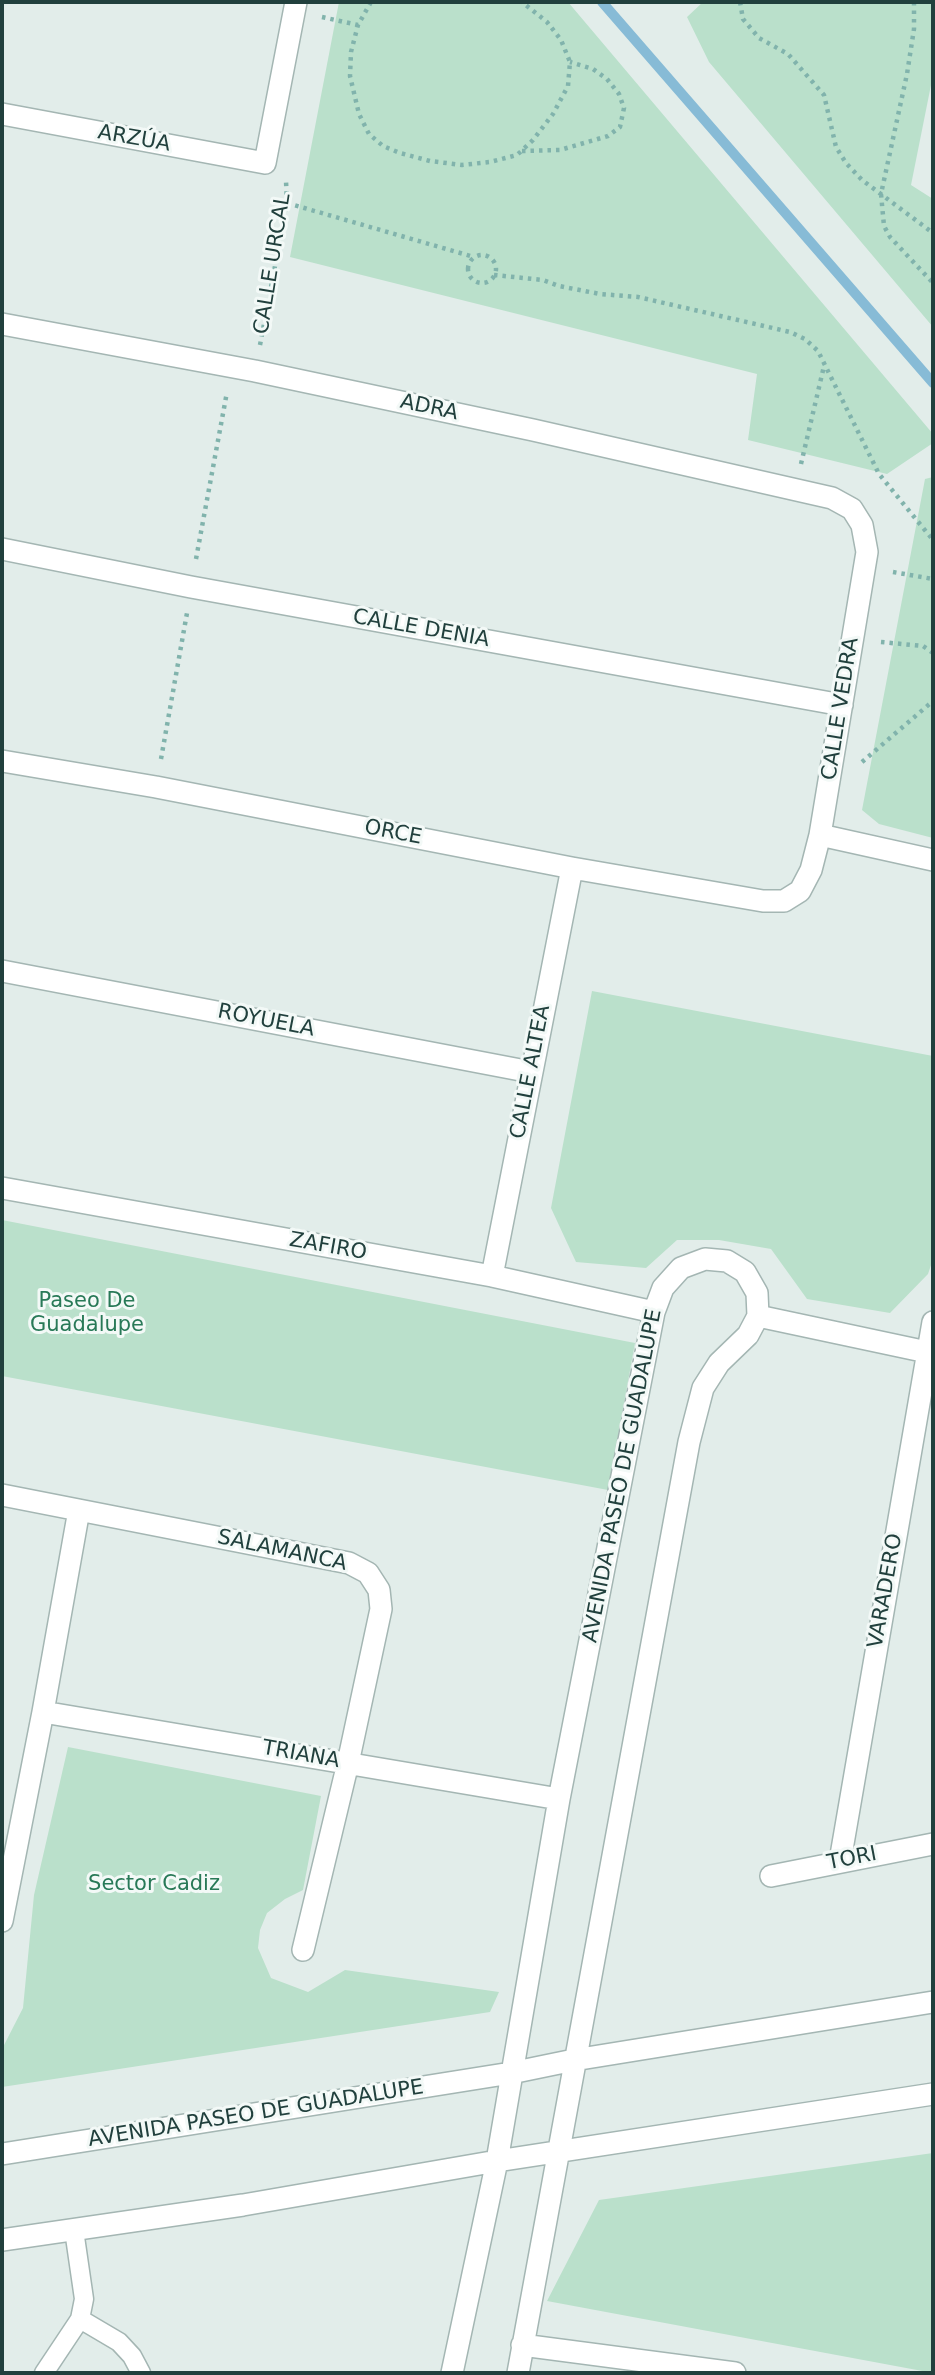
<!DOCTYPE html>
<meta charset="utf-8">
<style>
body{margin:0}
#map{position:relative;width:935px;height:2375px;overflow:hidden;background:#e2edea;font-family:"DejaVu Sans",sans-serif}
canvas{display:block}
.frame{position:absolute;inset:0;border:4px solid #21403d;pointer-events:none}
</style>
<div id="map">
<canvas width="935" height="2375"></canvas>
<div class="frame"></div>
</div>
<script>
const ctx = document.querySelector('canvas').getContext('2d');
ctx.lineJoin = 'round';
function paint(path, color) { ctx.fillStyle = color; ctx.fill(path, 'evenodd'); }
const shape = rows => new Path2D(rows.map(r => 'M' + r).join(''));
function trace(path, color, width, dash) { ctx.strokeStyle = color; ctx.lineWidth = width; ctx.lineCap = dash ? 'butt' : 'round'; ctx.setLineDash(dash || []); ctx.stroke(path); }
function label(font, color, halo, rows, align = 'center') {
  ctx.font = font + ' "DejaVu Sans",sans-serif'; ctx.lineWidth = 6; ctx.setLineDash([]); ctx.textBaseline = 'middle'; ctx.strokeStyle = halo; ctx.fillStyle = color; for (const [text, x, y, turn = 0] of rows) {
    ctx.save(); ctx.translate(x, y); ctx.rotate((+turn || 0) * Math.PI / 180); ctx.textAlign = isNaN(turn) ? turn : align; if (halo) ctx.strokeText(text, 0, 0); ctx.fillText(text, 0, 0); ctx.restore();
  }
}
paint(shape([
 [339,2,568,2,933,434,933,443,887,474,748,440,757,374,290,257],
 [703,2,933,2,933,75,911,185,933,199,933,327,709,62,687,17],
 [933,477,933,838,879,824,862,810,925,479],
 [592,991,933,1056,933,1259,928,1274,890,1313,807,1299,771,1249,719,1240,677,1240,646,1268,576,1262,551,1208],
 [2,1220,635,1343,608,1490,2,1376],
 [68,1747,321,1796,303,1890,285,1899,267,1913,260,1930,258,1948,271,1978,308,1992,345,1970,499,1992,490,2012,2,2087,2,2049,23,2008,34,1895],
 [933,2153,933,2373,547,2301,599,2200]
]), '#bae0cb');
trace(shape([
 [602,2,933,383]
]), '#87bbd6', 10);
const service = shape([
 [80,2319,119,2342,132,2356,141,2373],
 [44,2373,80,2319,84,2299,74,2230]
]);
const minor = shape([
 [2,114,265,163,296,2],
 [2,324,255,371,533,430,832,498,852,509,862,525,867,552,820,835,811,870,800,891,784,901,763,901,572,868,156,787,2,761],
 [2,549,191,587,842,705],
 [820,835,933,860],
 [2,971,531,1072],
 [2,1188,492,1276,654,1312],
 [492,1276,572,868],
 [758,1316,927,1352],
 [2,1495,349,1563,368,1573,379,1590,381,1609,348,1763,303,1950],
 [43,1712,559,1799],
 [840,1861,933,1322],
 [771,1876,933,1844],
 [2,1921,43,1712,79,1510],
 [2,2154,511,2073,574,2060,933,2002],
 [2,2240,243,2205,497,2161,933,2094],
 [522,2345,735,2373],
 [452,2373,497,2161,559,1799,654,1312,663,1288,681,1268,705,1259,727,1261,745,1272,757,1293,758,1316,748,1335,719,1363,703,1388,689,1442,518,2373]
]);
trace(service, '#a4b6b3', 21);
trace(minor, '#a4b6b3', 24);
trace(shape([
 [371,2,358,25,351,52,350,76,359,114,369,134,383,146,400,153,430,161,462,165,490,162,517,155,533,140,553,114,568,86,570,62,561,40,547,22,522,2],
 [740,2,743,19,759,38,788,54,824,95,836,147,846,163,862,180,933,233],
 [914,2,914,29,907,74,881,194,884,226,890,237,933,283],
 [322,17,358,25],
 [522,151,560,150,608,136,620,127,624,108,619,94,607,79,593,69,570,62],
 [287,203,474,257],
 '468 269a14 14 0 1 1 28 0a14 14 0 1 1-28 0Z',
 [494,275,543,280,559,286,600,294,638,297,790,332,805,339,818,351,879,474,933,540],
 [260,345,287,203,286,181],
 [801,464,824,366],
 [196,559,227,392],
 [893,572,933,579],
 [881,642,923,646,933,653],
 [161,759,187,613],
 [862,762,933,701]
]), '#81b3ac', 4.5, [3.5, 5]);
trace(service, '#fff', 18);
trace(minor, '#fff', 21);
label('21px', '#21403d', '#f3f9f7', [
 ["ARZÚA",134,139,10],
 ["CALLE URCAL",273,264,-81],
 ["ADRA",429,408,12],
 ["CALLE DENIA",421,629,10],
 ["CALLE VEDRA",841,709,-81],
 ["ORCE",393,833,11],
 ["ROYUELA",266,1021,11],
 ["CALLE ALTEA",531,1072,-79],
 ["ZAFIRO",328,1247,10],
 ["AVENIDA PASEO DE GUADALUPE",623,1476,-79],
 ["SALAMANCA",282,1551,12],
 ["VARADERO",886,1591,-80],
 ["TRIANA",301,1755,10],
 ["TORI",852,1859,-11],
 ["AVENIDA PASEO DE GUADALUPE",256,2114,-9]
]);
label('21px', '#287957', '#f3f9f7', [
 ["Paseo De",87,1302],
 ["Guadalupe",87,1326],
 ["Sector Cadiz",154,1885]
]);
</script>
